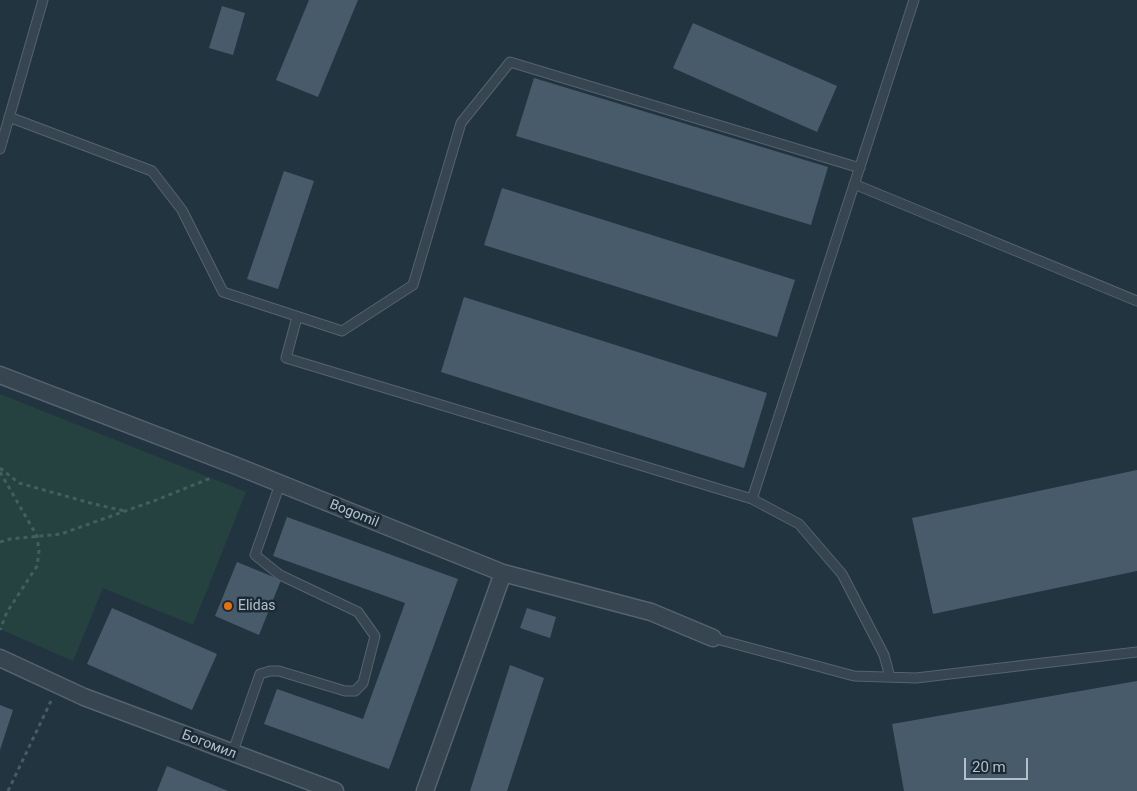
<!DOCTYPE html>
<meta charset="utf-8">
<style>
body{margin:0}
#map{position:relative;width:1137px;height:791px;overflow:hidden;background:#233441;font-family:Roboto,sans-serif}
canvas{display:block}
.scale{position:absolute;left:964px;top:758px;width:64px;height:22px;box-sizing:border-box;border:2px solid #b3c0cb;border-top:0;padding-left:6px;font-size:15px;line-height:18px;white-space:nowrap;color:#b3c0cb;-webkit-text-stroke:4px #1c2a36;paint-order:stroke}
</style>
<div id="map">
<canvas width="1137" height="791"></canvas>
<div class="scale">20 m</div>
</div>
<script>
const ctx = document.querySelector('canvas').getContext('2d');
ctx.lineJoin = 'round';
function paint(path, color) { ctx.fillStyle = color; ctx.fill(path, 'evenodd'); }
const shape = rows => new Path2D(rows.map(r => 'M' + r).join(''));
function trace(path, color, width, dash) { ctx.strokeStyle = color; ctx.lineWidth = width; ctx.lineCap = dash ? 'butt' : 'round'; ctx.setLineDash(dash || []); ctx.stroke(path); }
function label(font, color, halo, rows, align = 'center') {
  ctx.font = font + ' Roboto,sans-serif'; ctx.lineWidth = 5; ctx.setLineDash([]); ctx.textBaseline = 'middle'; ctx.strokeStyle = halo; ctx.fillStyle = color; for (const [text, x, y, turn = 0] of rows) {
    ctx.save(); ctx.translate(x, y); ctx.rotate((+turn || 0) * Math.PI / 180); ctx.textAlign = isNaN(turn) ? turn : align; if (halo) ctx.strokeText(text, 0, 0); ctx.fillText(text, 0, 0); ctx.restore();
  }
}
paint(shape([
 [0,394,246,492,193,625,103,588,73,661,0,629]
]), '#254241');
paint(shape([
 [309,0,358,0,318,97,276,80],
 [222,6,245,13,233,55,209,48],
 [693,23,837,86,817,132,673,68],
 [534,78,828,167,811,225,516,136],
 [284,171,314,181,278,289,247,279],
 [502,188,795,280,777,337,484,245],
 [464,297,767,393,744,468,441,372],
 [1137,470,1137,571,933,614,912,518],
 [287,517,458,579,389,769,264,724,277,689,363,719,405,603,273,556],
 [237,562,281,580,259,635,215,616],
 [112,608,217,654,192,710,87,664],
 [527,608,556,617,550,638,520,628],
 [510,665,544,678,507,791,470,791],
 [1137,681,1137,791,904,791,892,724],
 [0,705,13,710,0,750],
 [167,766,228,791,157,791]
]), '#485b6a');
const service = shape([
 [9,117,152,171,182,210,223,292,342,331,413,285,461,123,510,62,860,168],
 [0,149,43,0],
 [854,184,1137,301],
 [297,317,286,358,752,499,799,524,842,574,884,655,890,677],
 [752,499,914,0],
 [713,638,854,676,916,678,1137,652],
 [232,754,260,674,270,671,279,671,345,691,355,691,363,683,375,636,358,612,280,575,255,555,280,484]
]);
const minor = shape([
 [0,375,234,465,503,573,651,612,713,638],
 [0,658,84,697,335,791],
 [425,791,503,573]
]);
trace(service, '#55636e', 11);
trace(minor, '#55636e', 19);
trace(shape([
 [0,468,19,483,94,504,125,511],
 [0,472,37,536,39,551,37,566,7,612,0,630],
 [0,542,10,539,61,534,159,499,213,477],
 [8,791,51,701]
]), '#435e5d', 3, [4, 4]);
trace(service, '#374551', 9);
trace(minor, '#374551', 16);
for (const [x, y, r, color] of [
 [228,606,5,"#e8710a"]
]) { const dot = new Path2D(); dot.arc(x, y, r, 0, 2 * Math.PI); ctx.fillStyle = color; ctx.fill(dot); trace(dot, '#1c2a36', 2); }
label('14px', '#b3c0cb', '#1c2a36', [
 ["Bogomil",354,514,22],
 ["Богомил",209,745,21]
]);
label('14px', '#b3c0cb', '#1c2a36', [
 ["Elidas",238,606]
], 'left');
</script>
